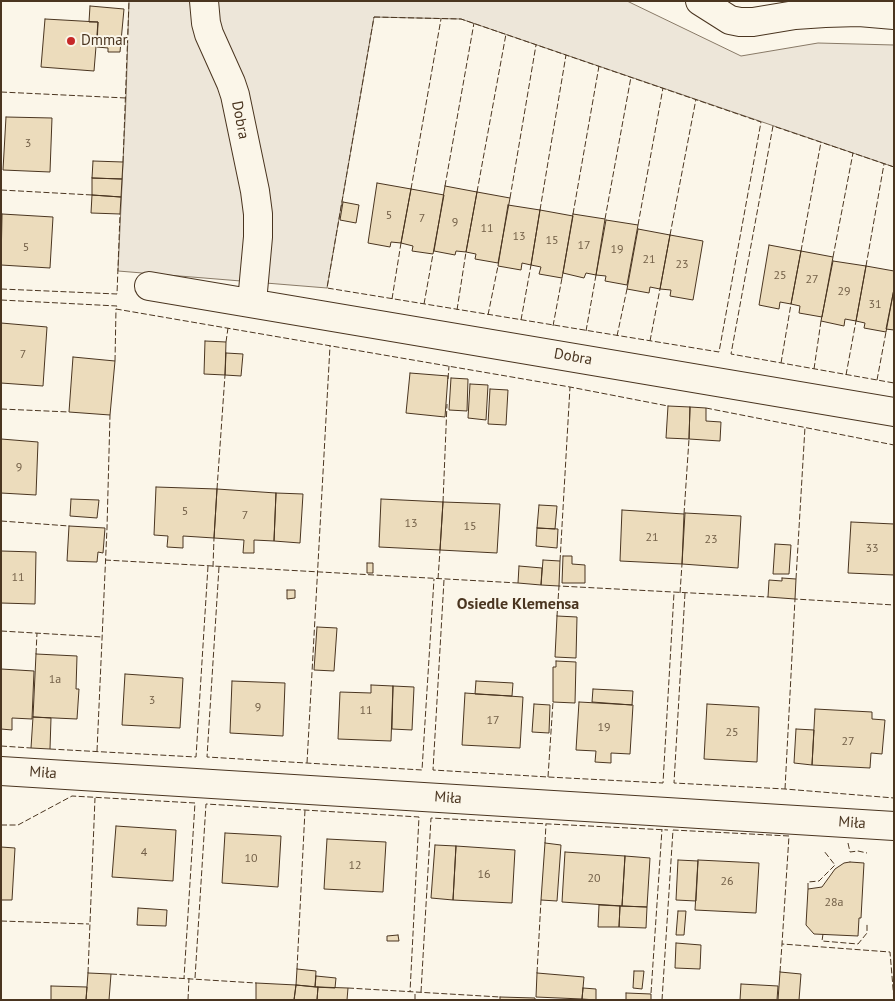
<!DOCTYPE html>
<meta charset="utf-8">
<style>
body{margin:0}
#map{position:relative;width:895px;height:1001px;overflow:hidden;background:#fbf6e9;font-family:"PT Sans",sans-serif}
canvas{display:block}
.frame{position:absolute;inset:0;border:2px solid #4a3520;pointer-events:none}
</style>
<div id="map">
<canvas width="895" height="1001"></canvas>
<div class="frame"></div>
</div>
<script>
const ctx = document.querySelector('canvas').getContext('2d');
ctx.lineJoin = 'round';
function paint(path, color) { ctx.fillStyle = color; ctx.fill(path, 'evenodd'); }
const shape = rows => new Path2D(rows.map(r => 'M' + r).join(''));
function trace(path, color, width, dash) { ctx.strokeStyle = color; ctx.lineWidth = width; ctx.lineCap = dash ? 'butt' : 'round'; ctx.setLineDash(dash || []); ctx.stroke(path); }
function label(font, color, halo, rows, align = 'center') {
  ctx.font = font + ' "PT Sans",sans-serif'; ctx.lineWidth = 4; ctx.setLineDash([]); ctx.textBaseline = 'middle'; ctx.strokeStyle = halo; ctx.fillStyle = color; for (const [text, x, y, turn = 0] of rows) {
    ctx.save(); ctx.translate(x, y); ctx.rotate((+turn || 0) * Math.PI / 180); ctx.textAlign = isNaN(turn) ? turn : align; if (halo) ctx.strokeText(text, 0, 0); ctx.fillText(text, 0, 0); ctx.restore();
  }
}
const green = shape([
 [129,1,627,1,741,56,818,43,894,45,894,167,461,19,374,17,327,288,118,271,126,98,129,1]
]);
paint(green, '#ede6d9');
trace(green, '#887966', 1);
const building = shape([
 [90,6,124,9,120,52,108,52,108,48,97,47,98,22,89,22,90,6],
 [45,19,98,22,94,71,41,67,45,19],
 [6,117,52,118,50,172,3,170,6,117],
 [93,161,123,162,122,179,92,178,93,161],
 [92,178,122,179,121,197,92,195,92,178],
 [377,183,411,189,401,243,391,242,390,247,368,243,377,183],
 [445,186,477,192,466,252,456,251,455,255,434,251,445,186],
 [411,189,444,195,433,254,412,251,413,246,401,243,411,189],
 [477,192,510,198,498,263,475,259,476,254,466,252,477,192],
 [92,195,121,197,120,214,91,213,92,195],
 [343,202,359,205,356,223,340,220,343,202],
 [508,205,540,210,531,265,522,263,521,270,498,266,508,205],
 [540,210,573,216,562,278,539,274,541,267,531,265,540,210],
 [2,214,53,217,50,268,1,265,2,214],
 [573,214,605,219,596,275,586,273,584,278,563,273,573,214],
 [606,220,638,225,627,285,605,281,606,276,596,275,606,220],
 [638,229,670,235,660,289,650,287,649,293,627,289,638,229],
 [670,235,703,241,693,300,670,296,671,290,660,289,670,235],
 [769,245,801,251,791,304,780,302,779,309,759,305,769,245],
 [801,251,833,257,822,317,799,313,800,306,791,304,801,251],
 [833,261,866,266,856,321,845,319,844,326,821,321,833,261],
 [866,266,894,271,894,289,886,332,864,328,865,323,856,321,866,266],
 [894,289,894,330,886,329,894,289],
 [1,323,47,327,43,386,1,383,1,323],
 [205,341,226,342,225,375,204,374,205,341],
 [226,353,243,354,241,376,225,375,226,353],
 [73,357,115,361,110,415,69,412,73,357],
 [410,373,448,376,445,417,406,413,410,373],
 [451,378,468,379,467,411,449,410,451,378],
 [470,384,488,385,486,420,468,418,470,384],
 [490,389,508,390,506,425,488,424,490,389],
 [668,406,690,407,689,439,666,438,668,406],
 [690,407,706,408,706,421,721,422,720,441,689,439,690,407],
 [1,439,38,442,36,495,1,493,1,439],
 [156,487,217,489,214,538,183,536,183,548,167,547,168,536,154,535,156,487],
 [217,489,276,493,274,541,254,540,254,553,243,553,244,540,214,538,217,489],
 [276,493,303,494,300,543,274,541,276,493],
 [71,499,99,500,97,518,70,516,71,499],
 [381,499,443,502,440,550,379,547,381,499],
 [443,502,500,504,497,553,440,550,443,502],
 [539,505,557,506,555,529,537,528,539,505],
 [622,510,684,514,682,564,620,561,622,510],
 [685,513,741,516,738,568,682,564,685,513],
 [851,522,894,524,894,575,848,573,851,522],
 [69,526,105,528,103,553,98,552,97,562,67,561,69,526],
 [537,528,558,529,557,548,536,546,537,528],
 [775,544,791,545,789,574,773,574,775,544],
 [1,551,36,552,35,604,1,603,1,551],
 [563,556,572,556,572,564,585,565,585,583,562,583,563,556],
 [543,560,560,561,559,586,541,585,543,560],
 [367,563,373,563,373,573,367,573,367,563],
 [519,566,542,568,541,585,518,583,519,566],
 [782,578,796,579,795,599,768,597,769,580,782,581,782,578],
 [287,590,295,590,295,598,287,599,287,590],
 [557,616,577,617,576,658,555,657,557,616],
 [317,627,337,628,334,671,314,670,317,627],
 [36,654,77,656,76,689,79,689,77,719,33,717,36,654],
 [556,661,576,662,575,703,553,702,553,667,556,667,556,661],
 [1,669,34,671,32,719,12,718,12,730,1,729,1,669],
 [125,674,183,678,180,728,122,725,125,674],
 [232,681,285,683,283,736,230,733,232,681],
 [476,681,513,683,512,696,475,694,476,681],
 [371,685,393,686,391,741,338,739,340,692,371,693,371,685],
 [393,686,414,687,412,730,392,729,393,686],
 [593,689,633,691,632,705,592,702,593,689],
 [465,693,523,697,520,748,462,745,465,693],
 [579,702,633,705,630,754,611,753,611,763,595,762,596,751,576,750,579,702],
 [534,704,550,705,549,733,532,732,534,704],
 [707,704,759,707,757,762,704,759,707,704],
 [815,709,872,712,872,719,885,720,882,754,871,753,870,768,812,765,815,709],
 [33,717,51,718,50,749,31,748,33,717],
 [796,729,814,730,812,765,794,763,796,729],
 [116,826,176,830,173,881,112,877,116,826],
 [225,833,281,836,278,887,222,883,225,833],
 [327,839,386,842,383,892,324,889,327,839],
 [545,843,561,845,557,901,541,900,545,843],
 [435,845,456,846,453,900,431,898,435,845],
 [456,846,515,850,512,903,453,900,456,846],
 [1,847,15,848,12,900,1,900,1,847],
 [565,852,625,856,622,906,562,902,565,852],
 [625,856,650,858,647,907,622,906,625,856],
 [678,860,698,861,696,901,676,900,678,860],
 [698,860,759,863,756,913,695,910,698,860],
 [850,862,864,863,861,918,859,918,858,936,814,934,806,925,808,889,822,887,835,869,844,863,850,862],
 [599,905,620,906,619,927,598,927,599,905],
 [620,906,647,907,646,928,619,927,620,906],
 [138,908,167,910,166,926,137,925,138,908],
 [678,911,686,911,684,935,676,935,678,911],
 [398,935,399,941,387,941,387,936,398,935],
 [676,943,701,945,700,969,675,968,676,943],
 [297,969,316,971,315,987,296,985,297,969],
 [634,971,644,971,642,989,633,988,634,971],
 [780,972,801,974,799,1000,778,1000,780,972],
 [88,973,111,974,109,1000,86,1000,88,973],
 [537,973,584,977,582,999,536,997,537,973],
 [316,976,336,978,335,988,315,987,316,976],
 [256,983,296,985,294,1000,256,1000,256,983],
 [741,984,778,986,777,1000,740,1000,741,984],
 [296,985,318,987,317,1000,294,1000,296,985],
 [51,986,87,987,86,1000,51,1000,51,986],
 [318,987,348,988,347,1000,317,1000,318,987],
 [583,988,596,989,596,1000,582,999,583,988],
 [626,993,651,994,651,1000,626,1000,626,993],
 [500,997,535,998,535,1000,500,1000,500,997]
]);
paint(building, '#ecdcbc');
trace(building, '#4a3520', 1);
const minor = shape([
 [204,1,206,23,209,34,231,83,235,95,255,191,258,214,258,237,252,302],
 [700,1,730,20,740,22,753,22,795,15,825,13,859,12,894,15],
 [149,286,894,412],
 [1,771,894,826]
]);
trace(minor, '#4a3520', 30);
trace(minor, '#fbf6e9', 28);
trace(shape([
 [374,17,461,19,761,122,719,352,327,288,374,17],
 [1,92,126,98],
 [123,162,129,1],
 [894,167,773,126,731,354,894,383],
 [445,186,474,23],
 [411,189,441,19],
 [1,190,92,195],
 [477,192,506,34],
 [510,198,536,45],
 [540,210,566,55],
 [573,214,599,66],
 [605,219,631,77],
 [638,225,663,88],
 [670,235,696,99],
 [801,251,821,142],
 [833,257,853,153],
 [866,266,884,164],
 [1,289,117,294,120,214],
 [392,299,401,243],
 [1,300,117,306,116,309,570,387,668,406],
 [424,304,433,254],
 [457,310,466,252],
 [488,315,498,266],
 [521,320,531,265],
 [553,326,562,278],
 [586,331,596,275],
 [617,336,627,289],
 [650,341,660,289],
 [226,342,228,328],
 [115,361,116,309],
 [781,363,791,304],
 [814,369,821,321],
 [846,375,856,321],
 [448,379,449,366],
 [877,380,886,332],
 [706,408,894,445],
 [1,409,69,412],
 [217,489,225,375],
 [443,502,447,404],
 [684,514,689,439],
 [1,521,69,526],
 [105,560,518,583],
 [560,561,570,387],
 [213,567,214,538],
 [219,567,207,757,422,770,434,579],
 [438,579,440,550],
 [796,579,805,427],
 [444,580,433,770,548,777,663,783,674,593],
 [680,593,682,564],
 [685,593,674,783,785,789,894,798],
 [557,616,559,586,768,597],
 [1,631,102,637],
 [36,654,37,633],
 [1,746,31,748],
 [50,749,196,757,208,566],
 [97,751,107,528,110,415],
 [307,763,330,346],
 [548,777,553,702],
 [785,789,795,599,894,605],
 [1,825,18,825,72,796,195,803,184,978],
 [545,843,546,824],
 [848,843,850,852,858,851,867,853],
 [808,889,808,882,819,881,835,865,824,851],
 [1,921,89,924],
 [823,934,822,941,858,944,867,933,867,924],
 [297,969,305,810],
 [780,972,782,944],
 [88,973,95,798],
 [537,973,541,900],
 [111,974,256,983],
 [195,978,206,804,419,817,410,992],
 [348,988,500,997],
 [421,992,431,818,668,830],
 [651,993,662,829],
 [188,1000,189,978],
 [415,1000,415,992],
 [662,1000,673,830,789,836,782,944,890,952,894,1000]
]), '#4a3520', 1, [6, 2.5]);
for (const [x, y, r, color] of [
 [71,41,5,"#c62828"]
]) { const dot = new Path2D(); dot.arc(x, y, r, 0, 2 * Math.PI); ctx.fillStyle = color; ctx.fill(dot); trace(dot, '#fbf6e9', 2); }
label('12px', '#725f47', null, [
 ["3",28,144],
 ["5",389,216],
 ["7",422,219],
 ["9",455,223],
 ["11",487,229],
 ["13",519,237],
 ["15",552,241],
 ["17",584,246],
 ["5",26,248],
 ["19",617,250],
 ["21",649,260],
 ["23",682,265],
 ["25",780,276],
 ["27",812,280],
 ["29",844,292],
 ["31",875,305],
 ["7",23,355],
 ["9",19,468],
 ["5",185,512],
 ["7",245,516],
 ["13",411,524],
 ["15",470,527],
 ["21",652,538],
 ["23",711,540],
 ["33",872,549],
 ["11",18,578],
 ["1a",55,680],
 ["3",152,701],
 ["9",258,708],
 ["11",366,711],
 ["17",493,721],
 ["19",604,728],
 ["25",732,733],
 ["27",848,742],
 ["4",144,853],
 ["10",251,859],
 ["12",355,866],
 ["16",484,875],
 ["20",594,879],
 ["26",727,882],
 ["28a",834,903]
]);
label('15px', '#4a3520', '#fbf6e9', [
 ["Dmmar",81,41]
], 'left');
label('15px', '#4a3520', '#fbf6e9', [
 ["Dobra",240,120,79],
 ["Dobra",573,357,10],
 ["Miła",43,773,4],
 ["Miła",448,798,4],
 ["Miła",852,823,4]
]);
label('bold 16px', '#4a3520', '#fbf6e9', [
 ["Osiedle Klemensa",518,604]
]);
</script>
